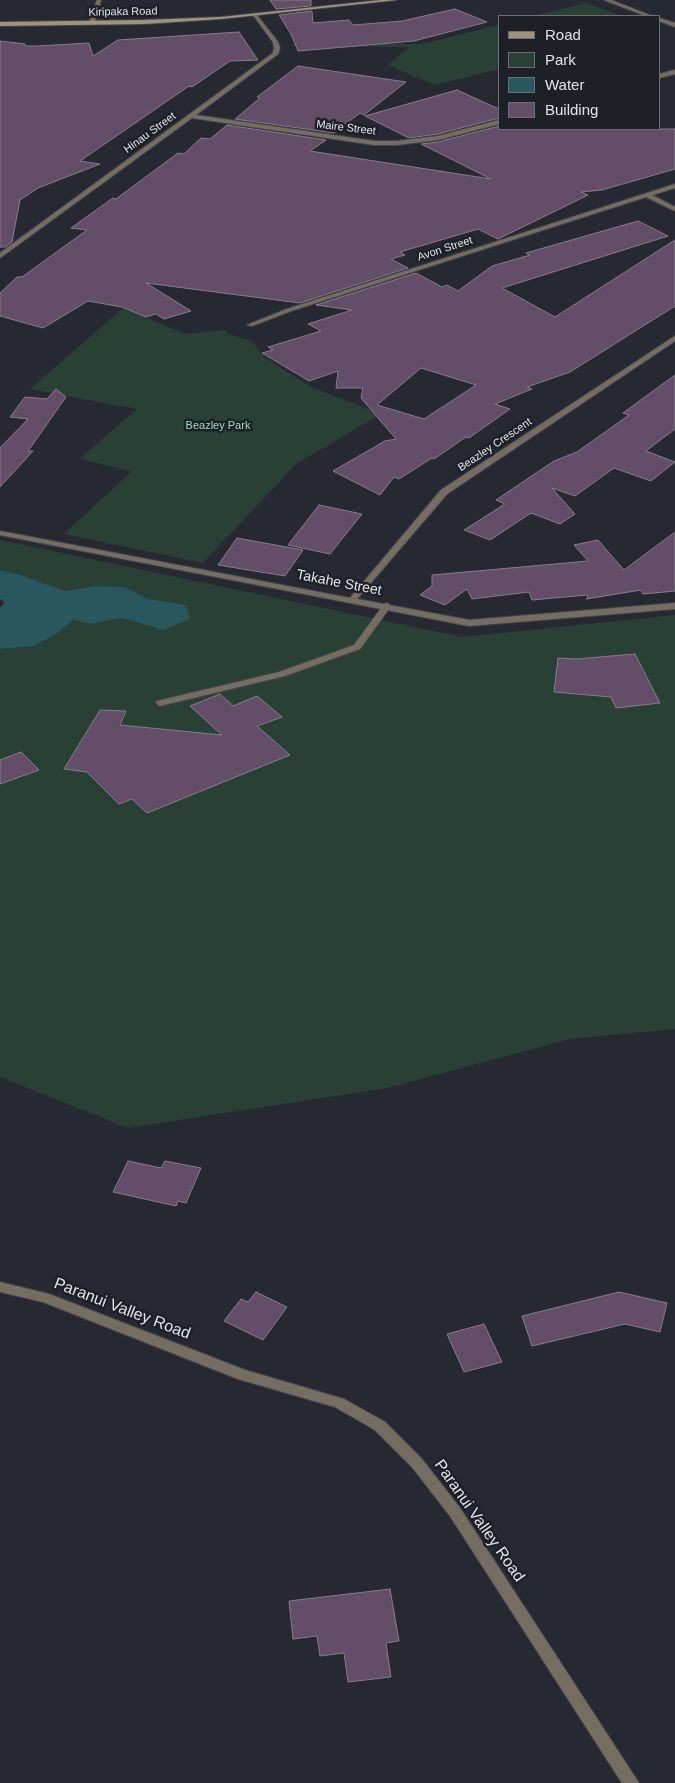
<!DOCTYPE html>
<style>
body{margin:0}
#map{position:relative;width:675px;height:1783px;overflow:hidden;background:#272932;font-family:Helvetica,sans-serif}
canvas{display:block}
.legend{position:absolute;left:498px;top:15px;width:162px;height:115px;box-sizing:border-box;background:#1e2028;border:1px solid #6c6e75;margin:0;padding:6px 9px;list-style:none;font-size:15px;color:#e2e3e9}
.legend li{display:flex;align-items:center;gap:10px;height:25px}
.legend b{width:25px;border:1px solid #6c6e75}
</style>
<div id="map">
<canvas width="675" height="1783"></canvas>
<ul class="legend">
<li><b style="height:6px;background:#a0937c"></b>Road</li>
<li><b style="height:14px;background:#294034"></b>Park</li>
<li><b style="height:14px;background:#28585e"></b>Water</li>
<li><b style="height:14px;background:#634d69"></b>Building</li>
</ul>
</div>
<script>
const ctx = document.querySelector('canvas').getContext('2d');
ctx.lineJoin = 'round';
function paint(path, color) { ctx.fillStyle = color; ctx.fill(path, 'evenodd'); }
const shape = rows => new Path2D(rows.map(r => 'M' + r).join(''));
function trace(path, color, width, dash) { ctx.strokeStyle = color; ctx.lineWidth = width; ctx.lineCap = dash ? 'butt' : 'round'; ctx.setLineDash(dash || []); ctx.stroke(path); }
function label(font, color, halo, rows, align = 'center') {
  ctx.font = font + ' Helvetica,sans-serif'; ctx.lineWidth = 5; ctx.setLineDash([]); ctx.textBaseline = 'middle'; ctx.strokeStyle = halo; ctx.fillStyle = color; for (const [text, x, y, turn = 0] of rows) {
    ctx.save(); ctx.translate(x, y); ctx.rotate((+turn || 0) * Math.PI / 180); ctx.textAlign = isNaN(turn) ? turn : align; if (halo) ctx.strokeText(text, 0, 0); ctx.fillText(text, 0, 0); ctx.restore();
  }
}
paint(shape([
 [586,3,622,16,534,16],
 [499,25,499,69,435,85,388,65,409,47,293,46,292,44,423,44],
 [123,308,185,334,225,330,228,334,252,341,264,357,311,387,381,414,296,464,203,563,64,534,132,471,79,459,137,409,30,389],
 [0,540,462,637,675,615,675,1029,570,1039,387,1088,128,1128,0,1077,0,649,34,646,55,635,72,620,91,624,122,618,163,630,186,605,148,599,125,587,97,586,66,591,21,575,0,570]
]), '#294034');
paint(shape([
 [0,570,21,575,66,591,97,586,125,587,148,599,186,605,190,619,163,630,122,618,91,624,73,620,55,635,34,646,0,649,0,608,5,602,0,599]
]), '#28585e');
const building = shape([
 [270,0,311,0,311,6,276,9,270,0],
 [455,9,487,22,414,41,298,51,291,34,279,15,312,11,313,23,349,20,353,25,402,21,455,9],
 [239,32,258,60,230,61,192,87,189,86,80,161,100,164,38,188,20,200,12,242,5,247,0,247,0,41,25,44,25,46,38,46,89,43,93,56,118,40,239,32],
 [298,66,406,82,364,115,360,113,334,133,235,119,260,98,257,97,298,66],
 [457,90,499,109,499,118,438,134,409,138,365,116,457,90],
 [227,125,326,140,310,151,491,179,421,144,438,142,499,126,499,129,675,129,675,169,602,190,581,192,588,195,498,239,478,229,400,252,405,255,391,259,408,268,300,303,146,283,191,311,164,319,156,314,146,317,122,307,88,301,43,328,0,316,0,293,17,277,22,277,87,230,71,228,113,198,116,199,178,153,184,154,201,138,210,139,227,125],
 [638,221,668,236,502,288,555,317,675,240,675,306,570,372,527,387,532,389,495,404,510,409,469,438,466,437,434,459,432,458,399,479,394,477,380,495,333,471,385,441,396,439,361,398,363,388,336,388,338,371,309,381,262,353,273,350,268,347,321,331,308,324,352,310,316,305,416,273,442,287,447,285,458,291,492,266,530,255,526,253,638,221],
 [421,368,476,385,424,419,377,405,421,368],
 [675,375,675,429,646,451,675,462,651,481,614,468,575,496,552,488,575,514,560,524,531,513,490,540,464,530,505,504,496,500,554,461,577,452,629,415,623,413,675,375],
 [56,389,66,397,28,451,33,451,0,487,0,448,28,419,10,417,25,397,47,399,56,389],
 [319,505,362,514,330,554,288,545,319,505],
 [675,532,675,591,643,594,641,590,586,599,588,597,587,595,532,600,529,592,472,599,467,589,445,605,420,595,432,586,432,575,588,561,574,545,598,540,624,570,675,532],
 [237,538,303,550,285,576,218,565,237,538],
 [635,654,660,703,616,708,611,697,554,692,558,658,576,659,635,654],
 [220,694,233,706,257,696,282,717,257,726,290,755,147,813,132,799,119,804,87,772,64,769,100,710,126,711,120,725,222,735,190,706,220,694],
 [21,752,39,770,0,784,0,760,21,752],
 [128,1161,161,1168,165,1161,201,1168,186,1203,178,1201,176,1206,113,1192,128,1161],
 [256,1292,287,1307,263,1340,224,1321,241,1299,248,1302,256,1292],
 [619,1292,667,1303,660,1332,625,1324,532,1346,522,1316,619,1292],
 [484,1324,502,1362,464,1372,447,1334,484,1324],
 [390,1589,399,1641,386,1643,391,1677,348,1682,344,1653,320,1656,317,1636,293,1639,289,1601,390,1589]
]);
paint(building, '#634d69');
trace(building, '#857e87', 1);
const service = shape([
 [387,603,391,606,360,649,285,676,160,706,156,703,157,701,279,672,354,645,384,604,387,603]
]);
const minor = shape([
 [97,0,101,0,95,22,92,24,89,22,97,0],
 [604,0,611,0,652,16,646,16,604,0],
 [253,15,257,15,278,42,280,48,278,54,196,115,374,141,397,141,438,136,499,120,499,124,438,140,397,145,374,145,192,118,0,258,0,253,273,53,274,48,273,42,253,15],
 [659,18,675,23,675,27,659,21,659,18],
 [675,70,675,74,659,78,659,74,675,70],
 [675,184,675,188,652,195,675,207,675,211,646,197,291,311,252,326,247,325,287,309,675,184],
 [675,336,675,341,447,494,357,599,469,620,675,603,675,609,469,626,0,535,0,531,350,598,441,490,675,336],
 [0,1282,49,1294,245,1370,344,1399,385,1422,422,1459,460,1508,639,1783,622,1783,450,1516,412,1467,375,1430,335,1407,238,1379,43,1302,0,1292,0,1282]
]);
const secondary = shape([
 [381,0,397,0,221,19,144,24,0,26,0,22,144,20,221,17,381,0]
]);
trace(service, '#45474f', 2);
trace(minor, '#45474f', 2);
trace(secondary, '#45474f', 2);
paint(service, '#756d5f');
paint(minor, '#756d5f');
paint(secondary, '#a0937c');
label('11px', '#e2e3e9', '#1e2028', [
 ["Kiripaka Road",123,12,-1],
 ["Maire Street",346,128,7],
 ["Hinau Street",150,133,-36],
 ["Avon Street",445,249,-18],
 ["Beazley Crescent",495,445,-34]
]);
label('11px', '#9cdeba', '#1e2028', [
 ["Beazley Park",218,426]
]);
label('14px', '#e2e3e9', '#1e2028', [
 ["Takahe Street",339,583,11]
]);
label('16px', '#e2e3e9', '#1e2028', [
 ["Paranui Valley Road",122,1309,21],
 ["Paranui Valley Road",479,1521,55]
]);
</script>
